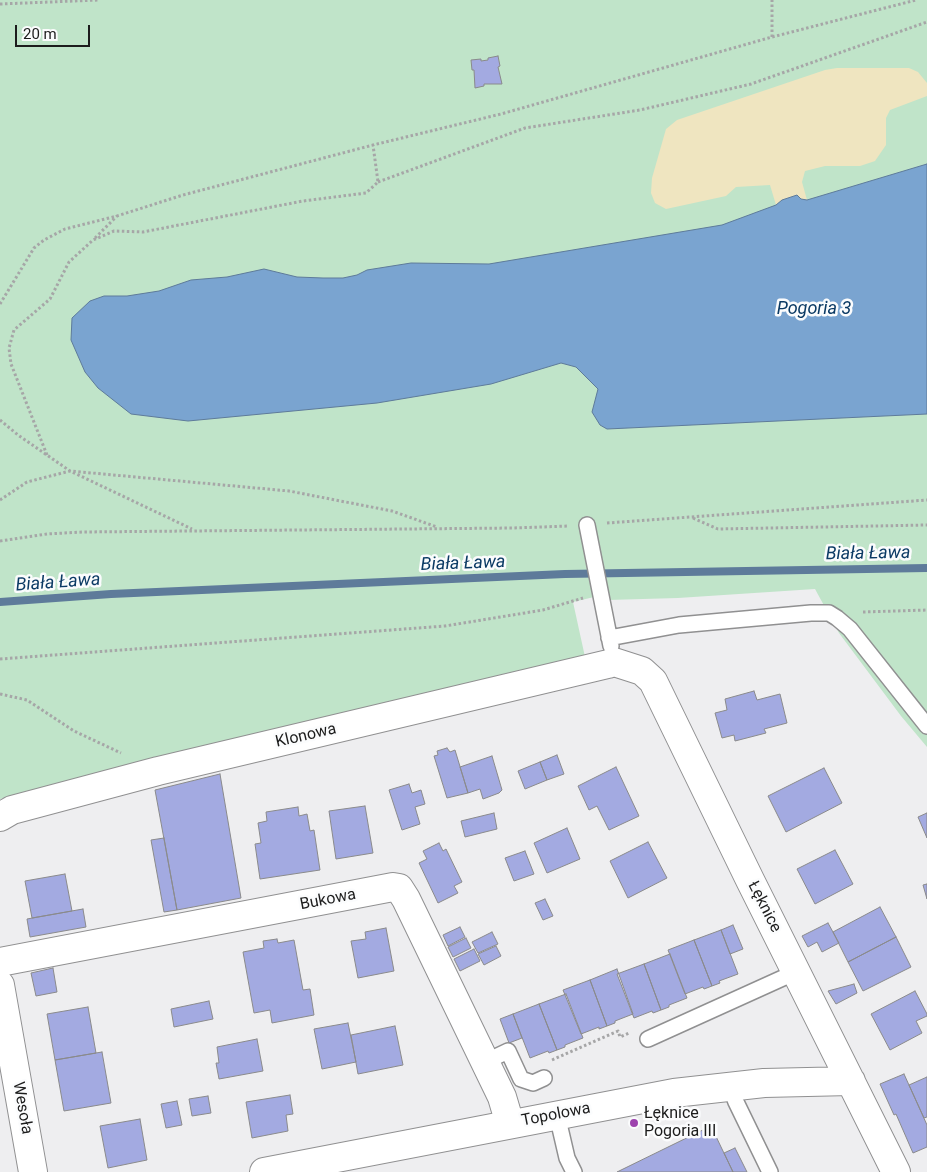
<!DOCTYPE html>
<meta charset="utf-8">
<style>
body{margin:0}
#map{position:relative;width:927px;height:1172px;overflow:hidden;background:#eeeef0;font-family:Roboto,sans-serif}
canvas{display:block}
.scale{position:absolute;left:15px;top:25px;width:75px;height:22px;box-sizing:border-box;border:2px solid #1c1c1c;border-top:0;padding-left:6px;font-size:15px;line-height:18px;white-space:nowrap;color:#1c1c1c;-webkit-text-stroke:4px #fbfcfd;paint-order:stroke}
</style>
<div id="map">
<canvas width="927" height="1172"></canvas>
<div class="scale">20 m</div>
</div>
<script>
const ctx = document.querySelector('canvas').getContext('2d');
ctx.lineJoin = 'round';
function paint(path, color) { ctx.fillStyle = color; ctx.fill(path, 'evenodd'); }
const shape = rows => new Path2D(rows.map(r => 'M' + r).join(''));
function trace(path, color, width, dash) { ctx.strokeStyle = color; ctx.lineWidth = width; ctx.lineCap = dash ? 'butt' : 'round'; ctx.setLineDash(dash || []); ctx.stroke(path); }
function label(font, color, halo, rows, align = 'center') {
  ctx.font = font + ' Roboto,sans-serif'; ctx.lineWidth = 5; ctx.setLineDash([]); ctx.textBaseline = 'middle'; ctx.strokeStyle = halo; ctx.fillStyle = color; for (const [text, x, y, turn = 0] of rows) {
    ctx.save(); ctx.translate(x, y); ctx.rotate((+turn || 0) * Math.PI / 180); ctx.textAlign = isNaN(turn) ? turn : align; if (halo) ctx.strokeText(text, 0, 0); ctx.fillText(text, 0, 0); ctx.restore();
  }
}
paint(shape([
 [0,0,927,0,927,747,901,716,839,633,815,589,678,598,608,600,594,597,573,602,585,657,0,799]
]), '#c0e4c9');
paint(shape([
 [837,68,909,68,918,72,927,83,927,96,890,110,886,118,886,145,875,161,860,166,825,166,805,171,802,182,807,200,782,200,776,205,770,185,736,187,726,196,666,209,655,203,651,193,652,178,666,129,677,120,825,70]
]), '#efe5c0');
const water = shape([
 [927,164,927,414,607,429,600,425,592,412,598,389,576,367,561,363,491,384,377,403,188,421,131,414,98,388,85,372,71,340,72,318,90,301,104,296,127,296,159,291,191,280,227,277,264,269,297,277,323,278,343,278,357,275,367,270,411,263,489,264,722,225,776,205,782,200,797,195,801,199,807,200,927,164]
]);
paint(water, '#7aa4d0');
trace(water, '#5e7b9a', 1);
trace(shape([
 [0,602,111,594,565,574,927,568]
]), '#5e7b9a', 8);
const building = shape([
 [498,56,500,66,498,67,502,84,484,84,484,86,475,88,474,70,472,70,471,60,481,59,481,61,488,60,488,58,498,56],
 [754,691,757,700,780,694,787,723,764,729,766,733,735,741,734,735,722,738,715,713,727,710,725,699,754,691],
 [447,748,450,752,455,750,468,793,447,798,434,756,438,755,437,751,447,748],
 [557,755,564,774,547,780,540,762,557,755],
 [492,756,502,790,499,793,483,799,480,789,468,793,460,767,492,756],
 [540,762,547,780,525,789,518,771,540,762],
 [616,767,639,816,609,830,597,806,589,810,578,786,616,767],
 [824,768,842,803,786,832,768,796,824,768],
 [220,774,241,898,177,910,155,790,220,774],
 [409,784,412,793,421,790,425,804,415,807,420,824,402,830,389,790,409,784],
 [365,806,373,853,336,859,329,811,365,806],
 [298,807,299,816,307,814,310,831,314,830,320,870,260,879,255,844,261,843,258,823,267,821,266,812,298,807],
 [494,813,497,829,465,837,461,821,494,813],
 [927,813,927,838,918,817,927,813],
 [567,828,580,859,547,873,534,843,567,828],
 [164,838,177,910,164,912,151,840,164,838],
 [648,842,667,878,628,898,610,861,648,842],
 [439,843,443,851,446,849,462,882,454,886,458,893,438,903,419,863,427,859,423,851,439,843],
 [835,850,853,884,815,904,797,869,835,850],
 [525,851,534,874,514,881,505,858,525,851],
 [65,874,72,911,32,918,25,881,65,874],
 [927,884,927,899,923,885,927,884],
 [545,899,553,916,543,920,535,903,545,899],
 [880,907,896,937,848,962,833,932,880,907],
 [83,909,86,927,30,937,27,919,83,909],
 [828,923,839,943,822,952,817,942,808,947,802,936,828,923],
 [733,925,743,949,730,954,721,930,733,925],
 [460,927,465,937,448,946,443,935,460,927],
 [386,928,394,971,358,978,351,941,366,939,365,932,386,928],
 [721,930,738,974,719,981,720,983,712,986,694,940,721,930],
 [492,932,498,944,478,953,472,942,492,932],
 [896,937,911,967,863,991,848,962,896,937],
 [466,938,471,948,453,957,448,947,466,938],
 [277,939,278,943,294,940,303,990,310,989,314,1015,272,1023,270,1010,254,1013,243,952,264,948,263,941,277,939],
 [694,940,712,986,704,989,703,987,685,994,668,950,694,940],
 [496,946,501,956,484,965,478,954,496,946],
 [474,949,480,961,460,971,454,959,474,949],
 [670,954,687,998,669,1005,669,1007,661,1010,644,964,670,954],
 [644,964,661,1010,653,1013,652,1011,634,1018,617,974,644,964],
 [53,968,57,992,36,996,31,973,53,968],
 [617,969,633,1014,615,1021,615,1023,607,1026,590,980,617,969],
 [590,980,607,1026,599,1029,599,1027,581,1034,563,990,590,980],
 [854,984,857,993,836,1004,828,991,854,984],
 [915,991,927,1014,927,1016,916,1021,922,1033,890,1050,871,1014,915,991],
 [566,994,583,1038,565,1045,565,1047,557,1050,539,1004,566,994],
 [209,1001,213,1019,174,1027,171,1009,209,1001],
 [539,1004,557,1050,549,1053,548,1051,530,1058,513,1014,539,1004],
 [88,1007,96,1053,55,1060,47,1014,88,1007],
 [513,1014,522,1038,509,1043,500,1019,513,1014],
 [348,1023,356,1062,322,1069,314,1029,348,1023],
 [395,1026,403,1065,358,1074,351,1035,395,1026],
 [257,1039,263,1071,219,1079,216,1063,219,1063,217,1047,257,1039],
 [102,1052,111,1103,64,1111,55,1060,102,1052],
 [904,1074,927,1125,927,1147,913,1153,896,1114,894,1115,880,1084,904,1074],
 [927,1077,927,1117,924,1118,909,1085,927,1077],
 [290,1095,293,1114,286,1115,288,1131,252,1138,246,1102,290,1095],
 [208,1096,211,1113,192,1116,189,1099,208,1096],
 [177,1101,182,1125,166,1128,161,1104,177,1101],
 [140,1119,147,1160,108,1168,100,1126,140,1119],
 [711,1126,733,1172,617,1172,711,1126],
 [735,1148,747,1172,733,1172,724,1153,735,1148]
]);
paint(building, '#a3aae1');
trace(building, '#8a8a8b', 1);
const service = shape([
 [587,525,611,646],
 [609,638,679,625,811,613,829,613,837,618,850,629,927,726],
 [648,1039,796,972],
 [485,1062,508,1051,521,1079,533,1083,544,1078],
 [730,1086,736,1102,770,1172],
 [557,1115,567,1158,574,1172]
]);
const minor = shape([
 [0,817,12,810,158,771,608,664,614,662,642,671,653,681,750,880,896,1172],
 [0,962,393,887,399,888,406,899,502,1097,510,1124],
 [0,985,33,1172],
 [264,1172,674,1093,764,1083,851,1081]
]);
trace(service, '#909091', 18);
trace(minor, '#909091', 30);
trace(shape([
 [0,4,99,0],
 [772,37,772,0],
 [378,182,525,128,640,110,751,84,927,22],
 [95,238,117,216],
 [0,304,34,248,44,240,65,229,117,216,183,195,373,145,501,114,772,37,916,0],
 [0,420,18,435,70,471,289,491,392,511,437,527],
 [47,455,11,364,9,348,14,330,50,299,69,262,93,240,114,231,143,232,303,201,366,193,378,182,373,145],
 [0,500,27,482,70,471,192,529],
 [693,518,718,529,927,525],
 [607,523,927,500],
 [0,541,47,534,82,532,513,528,569,526],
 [863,612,927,610],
 [0,659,445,626,543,610,583,598],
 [0,694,27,700,74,731,121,753],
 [552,1060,618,1031,620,1037,629,1033]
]), '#a6a6a7', 3, [2.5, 2.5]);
trace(service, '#fff', 15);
trace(minor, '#fff', 28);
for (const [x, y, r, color] of [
 [634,1123,5,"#9e43ae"]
]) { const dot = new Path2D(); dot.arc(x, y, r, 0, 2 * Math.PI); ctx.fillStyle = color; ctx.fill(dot); trace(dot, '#fbfcfd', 2); }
label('16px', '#1c1c1c', '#fbfcfd', [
 ["Klonowa",306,736,-13],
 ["Bukowa",328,900,-11],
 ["Łęknice",764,907,63],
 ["Wesoła",22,1108,80],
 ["Topolowa",556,1115,-11]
]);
label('16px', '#1c1c1c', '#fbfcfd', [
 ["Łęknice",644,1114],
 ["Pogoria III",644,1132]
], 'left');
label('italic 18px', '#0b3a64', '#fbfcfd', [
 ["Pogoria 3",814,309],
 ["Biała Ława",868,554,-1],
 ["Biała Ława",463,564,-2],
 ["Biała Ława",58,583,-4]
]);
</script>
